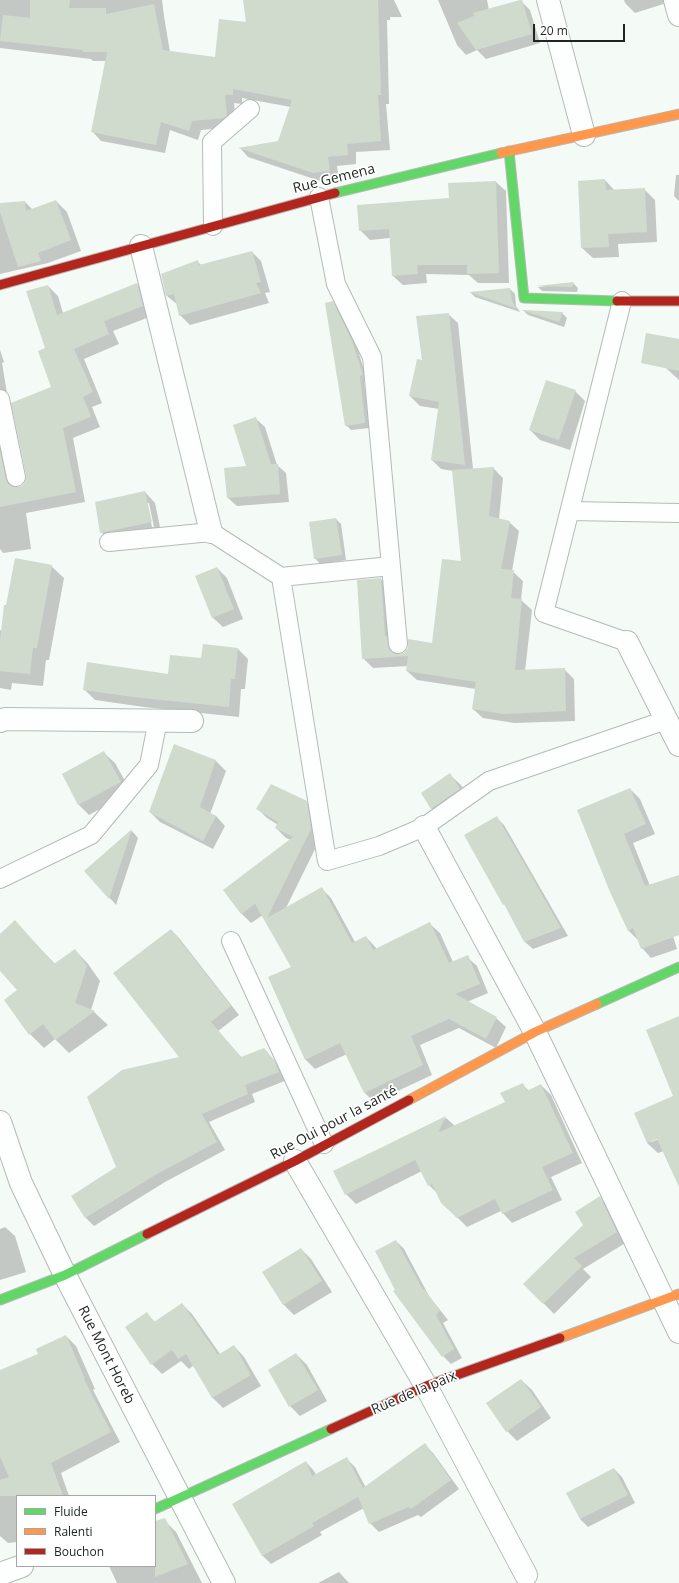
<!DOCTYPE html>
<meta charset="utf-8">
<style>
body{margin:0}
#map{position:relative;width:679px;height:1583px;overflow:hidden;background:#f4faf6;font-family:"Open Sans",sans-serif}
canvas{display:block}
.legend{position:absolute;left:16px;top:1495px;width:140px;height:72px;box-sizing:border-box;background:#fff;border:1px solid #a4a8a5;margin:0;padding:5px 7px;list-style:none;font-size:12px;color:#1c251f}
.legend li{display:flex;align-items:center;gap:8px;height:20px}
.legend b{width:20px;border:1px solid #a4a8a5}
.scale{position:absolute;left:533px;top:24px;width:92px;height:18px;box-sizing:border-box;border:2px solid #1c251f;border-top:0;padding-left:5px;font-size:12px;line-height:14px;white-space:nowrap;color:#1c251f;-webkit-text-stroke:3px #fff;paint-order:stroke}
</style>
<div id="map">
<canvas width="679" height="1583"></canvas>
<ul class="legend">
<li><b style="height:5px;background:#63d668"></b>Fluide</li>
<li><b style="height:5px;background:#ff974d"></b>Ralenti</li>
<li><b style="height:5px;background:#b3261e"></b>Bouchon</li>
</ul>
<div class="scale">20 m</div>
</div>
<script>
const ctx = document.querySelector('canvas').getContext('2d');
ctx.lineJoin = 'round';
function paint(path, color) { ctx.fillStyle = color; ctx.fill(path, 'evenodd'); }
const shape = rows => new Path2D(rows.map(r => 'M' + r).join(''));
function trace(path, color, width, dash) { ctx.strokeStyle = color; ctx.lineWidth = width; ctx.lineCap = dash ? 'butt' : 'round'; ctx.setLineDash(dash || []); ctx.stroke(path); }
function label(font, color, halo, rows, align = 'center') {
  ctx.font = font + ' "Open Sans",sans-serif'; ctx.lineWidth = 3.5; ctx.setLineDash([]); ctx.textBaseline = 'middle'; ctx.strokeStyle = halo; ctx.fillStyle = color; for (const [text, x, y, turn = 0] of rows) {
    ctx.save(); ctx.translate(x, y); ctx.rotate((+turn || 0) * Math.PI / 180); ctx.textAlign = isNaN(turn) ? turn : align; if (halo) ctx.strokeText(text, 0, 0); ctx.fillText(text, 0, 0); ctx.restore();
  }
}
paint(shape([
 [0,0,162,0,164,16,170,52,216,58,247,24,244,0,394,0,402,17,390,17,390,20,387,20,389,104,386,104,390,150,356,152,356,164,337,166,339,180,323,182,248,157,240,148,279,142,291,107,242,98,242,104,234,103,236,124,233,127,201,130,198,140,170,130,165,153,101,141,92,131,106,61,93,61,91,59,0,48],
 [438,0,487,0,489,10,521,1,530,10,540,43,486,59,477,50,466,55,457,45],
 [624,0,676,0,635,13,625,3],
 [676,175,679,175,679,201,674,196],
 [605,180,615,191,644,189,655,200,657,242,618,244,619,257,593,258,582,248],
 [496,182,506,191,509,283,478,283,469,275,426,274,427,283,403,285,393,276,390,238,370,240,360,230],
 [56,201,67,212,81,251,48,263,0,274,0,204,25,202,33,210],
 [252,252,261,261,270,292,265,293,269,303,190,325,180,315,178,305,167,296,162,275,197,261,201,265],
 [573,283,578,288,577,292,542,291,538,287],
 [137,284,147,294,152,316,113,331,119,344,84,359,102,403,92,407,100,427,73,438,85,502,26,513,31,549,3,553,0,549,0,415,15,488,23,486,27,481,53,388,46,349,48,286,58,296,63,313],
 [510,289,515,294,516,306,520,312,475,297,471,293],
 [332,302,338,307,357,347,367,380,364,381,370,428,351,430,346,425],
 [524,311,562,313,567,318,564,327,528,315],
 [448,314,458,323,473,469,493,468,503,478,499,519,509,522,519,531,512,571,523,581,521,600,532,610,525,671,564,669,574,679,575,721,514,723,483,718,473,709,476,689,417,680,407,671,408,666,373,668,363,658,381,579,390,588,398,655,433,644,462,562,453,471,441,469,432,460,439,409,420,406,410,396,423,362],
 [0,350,4,362,2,363,8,399,0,406],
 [679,352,679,380,666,368],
 [575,391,585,401,570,450,540,440,530,430],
 [256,419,265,427,277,465,286,473,289,502,237,506,228,498,247,467],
 [145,492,155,503,161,532,112,542,101,532],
 [147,503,149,503,154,527,152,527],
 [336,519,341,524,346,560,320,564,315,558],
 [51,566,64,578,49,660,46,660,43,686,12,683,11,690,0,688,0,630,2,631,7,606],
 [217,568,227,578,243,619,223,627,212,617],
 [238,649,248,659,245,689,241,689,239,717,144,707,95,700,84,689,169,675,202,659],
 [175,746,216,761,226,771,210,814,216,816,225,826,213,849,160,822,150,812],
 [104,753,115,763,131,792,89,815,79,805,63,775],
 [450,775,461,785,470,799,442,819,432,809,422,794],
 [630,789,640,799,655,834,633,843,650,886,679,876,679,927,671,930,677,949,651,958,642,948,638,940,628,930,613,896],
 [306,802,316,812,320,839,286,908,321,888,331,898,355,942,366,937,377,949,430,924,440,933,453,962,467,957,477,966,488,993,467,1002,496,1018,506,1027,496,1048,459,1028,420,1045,432,1075,374,1102,364,1092,347,1054,315,1069,305,1059,293,967,263,915,251,923,242,914,224,890,291,840,286,838,276,828,278,825,267,818,258,809],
 [497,818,504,825,568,936,533,949,525,942,507,907,504,904],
 [132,831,138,838,116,905,86,871],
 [15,922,55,964,75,950,88,964,100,981,91,1010,94,1012,108,1025,69,1053,55,1039,44,1048,30,1034,6,1000,19,990,0,970,0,936],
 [171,930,179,938,239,1015,218,1031,242,1058,264,1049,282,1071,287,1080,252,1094,255,1102,209,1122,225,1150,165,1182,94,1226,86,1218,72,1196,118,1168,181,1058],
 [679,1020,679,1184,664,1151,658,1153,647,1143,675,1096],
 [662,1138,651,1142,651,1140],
 [522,1084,529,1091,541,1085,551,1095,582,1163,551,1177,562,1200,512,1223,501,1211,467,1227,442,1202,439,1195,429,1185,422,1171,356,1204,346,1194,335,1171,446,1118,455,1126,506,1103],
 [600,1198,610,1208,627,1242,583,1269,591,1277,554,1314,525,1284,584,1226],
 [5,1227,15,1236,26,1272,0,1280,0,1229],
 [396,1241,404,1249,429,1296,448,1320,443,1323,462,1358,451,1364,443,1356,395,1292,397,1290],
 [301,1249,311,1259,332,1292,294,1315,284,1305,263,1272],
 [182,1304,192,1314,220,1354,234,1346,244,1357,261,1386,223,1408,212,1397,194,1365,189,1369,181,1361,162,1374,152,1364,146,1313,155,1322],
 [66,1336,76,1346,95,1389,93,1390,120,1442,61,1473,69,1496,17,1496,17,1542,8,1543,0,1536,0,1371,39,1354],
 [296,1354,307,1365,327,1401,300,1416,290,1406],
 [521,1380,532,1390,551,1418,517,1441,507,1431],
 [425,1445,433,1453,459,1489,421,1517,418,1515,379,1532,370,1523,364,1508,320,1532,322,1535,271,1564,262,1555,306,1462,314,1471,316,1475,346,1458,355,1467,366,1488],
 [614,1469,622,1477,635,1503,588,1527,580,1519],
 [167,1523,176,1532,202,1583,117,1583,109,1566,155,1566,155,1529],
 [339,1572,349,1583,318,1583]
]), '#0003');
paint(shape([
 [30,0,70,0,69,8,106,8,106,14,154,4,163,50,215,57,219,19,246,22,243,0,378,0,381,95,378,95,381,141,347,144,348,155,328,157,330,171,313,173,238,148,278,141,292,100,233,89,233,95,225,95,227,115,224,118,192,121,189,131,161,122,156,145,91,132,107,52,83,52,83,50,0,41,3,15,30,18],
 [520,0,522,0,532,34,476,50,457,23,474,16,473,13],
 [605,179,606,190,645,188,647,232,608,234,609,247,581,248,578,181],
 [496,181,499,273,467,274,467,265,417,265,418,274,392,276,389,229,359,231,357,205,449,198,448,183],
 [56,200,71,240,38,253,41,261,18,267,0,212,0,203,25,201,26,211],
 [252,251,261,282,256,283,261,293,179,316,174,294,166,296,161,274,198,260,199,265],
 [574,282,572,287,536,286],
 [137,283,143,306,104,321,109,334,74,349,93,392,83,397,91,417,63,428,76,492,0,507,0,451,6,479,8,484,13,487,18,487,23,485,26,480,26,475,11,403,51,387,38,351,45,348,26,291,48,285,57,315],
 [510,288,512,300,514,305,518,309,469,292],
 [333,301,352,341,363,375,360,376,365,423,345,426,325,303],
 [521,310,524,310,563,312,559,322],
 [449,313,456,379,465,465,431,460,439,402,409,396,417,359,422,360,416,316],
 [646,333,679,339,679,371,641,363],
 [546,380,576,390,559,440,529,430],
 [256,417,271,464,278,464,280,494,227,498,224,468,246,466,233,425],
 [494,467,489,516,510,521,501,569,514,570,511,598,522,599,515,670,565,668,566,711,504,714,472,709,476,682,406,671,408,656,362,659,357,580,381,578,385,636,387,636,390,650,394,654,399,654,404,653,408,648,408,639,432,643,442,559,461,561,452,470],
 [145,491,152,522,100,533,95,502],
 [336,518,342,555,314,559,309,522],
 [15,558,52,565,37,648,33,648,30,674,0,671,0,642,4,605,6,605],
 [217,567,234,609,212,618,195,576],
 [203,644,238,648,235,679,231,679,229,707,133,697,83,690,87,662,168,674,170,655,201,658],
 [174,744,216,760,200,807,216,816,203,841,149,812],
 [104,751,121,782,78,805,62,774],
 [450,773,460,789,431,809,421,793],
 [271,784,307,801,311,829,267,918,322,887,352,943,366,936,373,950,430,922,449,963,468,955,480,984,455,994,497,1017,486,1039,449,1019,411,1036,423,1065,364,1093,340,1043,305,1060,268,977,291,967,255,904,241,914,223,890,293,837,275,828,278,822,256,809],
 [630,788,646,824,624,834,645,886,679,875,679,935,641,949,633,928,628,931,610,892,577,810],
 [497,816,561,928,524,942,504,904,503,905,464,835],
 [132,829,109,899,84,871],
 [15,920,54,964,75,949,87,966,75,1003,95,1011,55,1040,43,1024,29,1035,4,1000,17,990,0,971,0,934],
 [171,929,231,1006,211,1022,241,1057,264,1048,275,1061,279,1072,245,1085,248,1094,202,1114,217,1142,157,1174,85,1218,71,1196,116,1167,87,1097,122,1070,179,1057,113,973],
 [679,1016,679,1187,657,1139,647,1143,634,1113,673,1096,646,1030],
 [523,1083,527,1091,541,1084,573,1153,542,1167,553,1190,502,1214,495,1199,457,1218,441,1203,432,1184,428,1186,415,1160,345,1195,333,1171,446,1116,439,1131,440,1132,505,1102,500,1093],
 [600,1196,617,1232,574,1258,582,1266,543,1304,523,1284,583,1225,575,1212],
 [396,1240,423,1290,424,1289,440,1311,436,1315,454,1349,442,1357,393,1291,395,1290,375,1251],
 [301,1248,322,1281,283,1305,262,1272],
 [182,1303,218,1355,234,1345,251,1375,212,1398,186,1354,178,1359,172,1350,151,1365,125,1327,147,1312,154,1322],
 [66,1335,85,1379,84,1379,111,1432,51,1463,63,1496,0,1496,0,1480,9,1477,0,1457,0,1370,38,1354,36,1349],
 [296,1353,318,1390,289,1407,268,1370],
 [521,1379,541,1407,506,1432,486,1403],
 [425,1443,451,1480,411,1509,409,1507,369,1524,358,1497,312,1523,314,1526,262,1556,232,1504,306,1461,312,1476,347,1457,363,1488],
 [614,1468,628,1495,580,1519,566,1493],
 [165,1518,188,1564,155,1577,155,1521]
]), '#d0dacd');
const lane = shape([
 [319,197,336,284,372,357,398,644],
 [213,226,212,142,250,109],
 [622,301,544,613,627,642],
 [0,399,16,477],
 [570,511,679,513],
 [109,542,211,532,281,577,327,861,379,846,424,827,489,781,666,720],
 [281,577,391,566],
 [0,879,91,835,149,765,158,720],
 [231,941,324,1144]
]);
const street = shape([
 [548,0,584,135],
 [675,0,679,15],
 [141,246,211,532],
 [627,642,679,745],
 [0,721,5,719,192,721],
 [424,827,535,1032,679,1332],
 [0,1122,21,1183,65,1275,224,1583],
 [295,1161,426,1386,526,1575],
 [0,1574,22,1566]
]);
const fast = shape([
 [509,151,524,298,617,301],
 [335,193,501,153],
 [597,1004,679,967],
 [0,1300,65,1275,147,1234],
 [155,1509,331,1429]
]);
const slow = shape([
 [501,153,679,114],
 [409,1100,535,1032,597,1004],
 [560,1338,679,1294]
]);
const jam = shape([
 [0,285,335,193],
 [617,301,679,301],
 [147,1234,295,1161,409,1100],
 [331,1429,426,1386,560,1338]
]);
trace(lane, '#b4bbb7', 20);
trace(street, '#b4bbb7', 24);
trace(fast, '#b4bbb7', 11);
trace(slow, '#b4bbb7', 11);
trace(jam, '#b4bbb7', 11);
trace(lane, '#fdfefe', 18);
trace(street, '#fdfefe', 22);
trace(fast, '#63d668', 9);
trace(slow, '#ff974d', 9);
trace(jam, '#b3261e', 9);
label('14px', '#1c251f', '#fff', [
 ["Rue Gemena",334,179,-14],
 ["Rue Oui pour la santé",334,1123,-28],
 ["Rue Mont Horeb",106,1355,63],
 ["Rue de la paix",414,1393,-23]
]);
</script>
